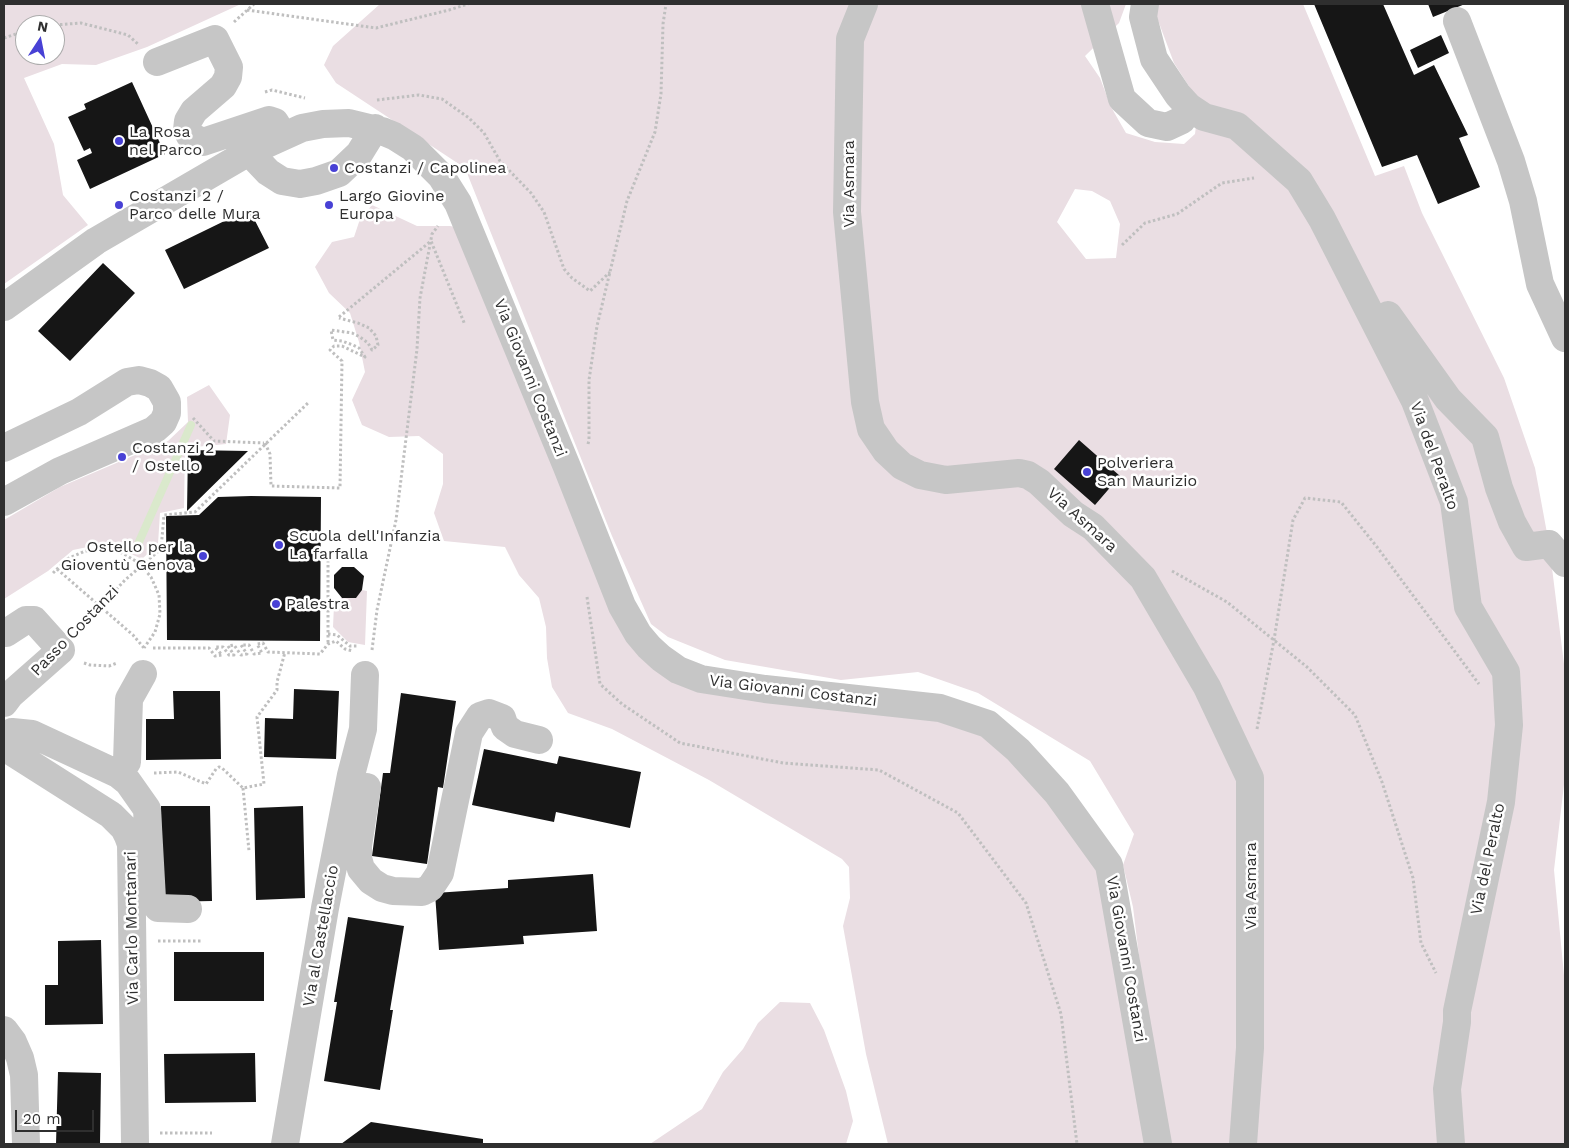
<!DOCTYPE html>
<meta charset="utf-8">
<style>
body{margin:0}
#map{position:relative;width:1569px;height:1148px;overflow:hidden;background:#fff;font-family:"Work Sans",sans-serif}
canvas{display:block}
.frame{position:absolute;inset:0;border:5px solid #2f2f2f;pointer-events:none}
.north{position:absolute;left:15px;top:15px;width:50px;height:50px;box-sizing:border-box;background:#fff;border:1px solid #acacac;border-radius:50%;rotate:11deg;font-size:14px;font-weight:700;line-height:20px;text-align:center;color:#2f2f2f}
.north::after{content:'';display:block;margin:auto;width:18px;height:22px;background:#4841d5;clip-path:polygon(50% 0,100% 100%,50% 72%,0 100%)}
.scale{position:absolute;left:15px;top:1110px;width:79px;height:22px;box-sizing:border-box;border:2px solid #2f2f2f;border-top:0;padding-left:6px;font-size:15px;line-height:18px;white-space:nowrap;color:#2f2f2f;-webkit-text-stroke:4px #fff;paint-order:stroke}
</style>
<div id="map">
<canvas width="1569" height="1148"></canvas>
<div class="frame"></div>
<div class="north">N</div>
<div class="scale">20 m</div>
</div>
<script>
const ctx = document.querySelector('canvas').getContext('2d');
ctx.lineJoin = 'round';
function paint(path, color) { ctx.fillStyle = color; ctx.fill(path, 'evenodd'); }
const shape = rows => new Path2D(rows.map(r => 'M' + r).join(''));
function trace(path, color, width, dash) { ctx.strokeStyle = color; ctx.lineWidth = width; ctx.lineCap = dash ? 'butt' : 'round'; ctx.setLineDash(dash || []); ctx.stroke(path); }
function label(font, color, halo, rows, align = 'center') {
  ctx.font = font + ' "Work Sans",sans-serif'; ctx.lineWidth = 5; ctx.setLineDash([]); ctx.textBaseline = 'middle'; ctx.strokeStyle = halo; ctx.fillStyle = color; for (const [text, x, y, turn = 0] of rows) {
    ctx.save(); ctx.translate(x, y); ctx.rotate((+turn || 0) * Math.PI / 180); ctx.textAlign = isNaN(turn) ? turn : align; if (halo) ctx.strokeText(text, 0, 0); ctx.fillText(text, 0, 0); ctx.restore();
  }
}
paint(shape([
 [4,4,241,4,147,47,96,65,62,64,24,78,54,144,63,195,88,225,4,284],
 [25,25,55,25,55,55,25,55],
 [380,4,1126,4,1119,23,1085,56,1100,78,1111,107,1126,133,1155,142,1184,144,1195,134,1199,102,1174,63,1156,15,1158,4,1303,4,1375,176,1404,166,1422,213,1504,378,1535,468,1549,544,1565,672,1565,776,1554,870,1565,986,1565,1144,1170,1144,1149,1037,1133,907,1123,865,1134,834,1090,761,978,693,918,672,841,680,725,660,668,637,651,624,612,536,465,168,336,83,324,65,333,46],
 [1075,189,1092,191,1110,201,1120,224,1116,258,1086,259,1057,222],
 [372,205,417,226,450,226,455,227,640,656,936,720,981,735,1010,759,1048,801,1098,871,1146,1144,888,1144,866,1054,843,926,850,898,849,867,842,859,709,780,612,729,568,713,552,687,547,658,546,627,539,598,519,575,505,547,444,541,434,513,443,484,443,454,419,436,389,437,362,425,352,400,365,372,359,342,350,313,329,293,315,267,332,242,354,237,360,219],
 [209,385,230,415,226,444,185,448,184,508,160,513,158,544,142,559,107,543,73,550,48,571,4,599,4,520,60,487,168,441,188,422,187,397],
 [362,590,367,591,365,645,348,642,333,627,334,605,342,598,356,597],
 [780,1002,810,1003,824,1030,846,1091,853,1121,846,1144,650,1144,702,1109,723,1072,743,1049,758,1023]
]), '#eadee3');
trace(shape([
 [138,544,191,425]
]), '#dae9cc', 8);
paint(shape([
 [1314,4,1383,4,1414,75,1434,65,1468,135,1459,138,1480,187,1438,204,1417,155,1382,167],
 [1428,4,1465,4,1433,17],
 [1441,35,1449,53,1418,68,1410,50],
 [132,82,165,154,90,189,77,160,92,153,90,148,84,151,68,117,86,109,84,104],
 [249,209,269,248,184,289,165,250],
 [103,263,135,293,70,361,38,331],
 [1079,440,1120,476,1095,505,1054,469],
 [188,450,248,451,187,511],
 [251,496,321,497,320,641,167,640,166,516,199,515,218,497],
 [342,567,354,567,364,576,362,590,356,598,342,598,334,588,334,575],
 [294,689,339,691,336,759,264,757,265,718,293,719],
 [173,691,220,691,221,759,146,760,146,719,174,719],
 [401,693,456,701,443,788,438,787,427,864,372,856,383,773,390,773],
 [484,749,557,764,559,756,641,772,630,828,556,812,554,822,472,805],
 [161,806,210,806,212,901,162,902],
 [303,806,305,898,256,900,254,808],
 [593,874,597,931,523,936,524,944,439,950,435,893,508,888,508,880],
 [348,917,404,926,390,1010,393,1010,380,1090,324,1081,337,1002,334,1002],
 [101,940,103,1024,45,1025,45,985,58,985,58,941],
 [174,952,264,952,264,1001,174,1001],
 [255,1053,256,1102,165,1103,164,1054],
 [58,1072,101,1073,100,1144,56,1144],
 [371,1122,483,1139,483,1144,341,1144]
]), '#161616');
trace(shape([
 [247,10,376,28,449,10,468,4],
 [234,22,254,4],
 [55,25,81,23,128,35,139,45],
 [4,38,25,31],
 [265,92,272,90,305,98],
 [377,100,419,95,442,99,469,118,484,133,500,161,531,193,544,212,564,269,572,278,590,291,610,272],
 [1122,245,1145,223,1177,214,1222,183,1254,178],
 [339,317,431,241,465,325],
 [193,418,214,441,264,443],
 [265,443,270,454,271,486,340,488,342,361,330,350,334,346,342,346,365,357,359,348,353,345,342,341,333,340,331,330,352,333,360,337,368,343,372,350,378,345,376,336,369,328,358,323,339,318],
 [588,444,589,440,589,380,597,326,627,201,655,132,661,94,663,24,666,4],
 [328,560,328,644],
 [57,569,133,635,144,648],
 [1172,571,1227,602,1307,667,1355,715,1382,782,1413,878,1421,943,1436,973],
 [53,573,67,559,85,551,104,549,122,553,139,563,151,577,159,595,160,614,155,632,144,648],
 [587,597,600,684,622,704,680,743,783,763,879,770,958,813,1026,903,1061,1014,1077,1144],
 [79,630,125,580,161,549,164,515,195,512,308,403],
 [328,634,337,635,350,646,357,646,357,644],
 [153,648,209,648,215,656,222,655,215,647,223,647,229,655,234,655,228,646,234,645,241,655,247,654,241,645,249,645,254,654,262,653,257,644,263,643,268,652,320,654,328,644,336,641,345,649,353,651],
 [372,650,377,610,396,520,417,349,420,298,432,234,438,226],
 [84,663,90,665,109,666,117,663],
 [1257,729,1274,640,1293,520,1305,498,1341,502,1377,547,1479,684],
 [154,773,178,772,206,784,216,769,219,767,222,768,243,788,264,784,257,717,277,690,277,682,285,652],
 [243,788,249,851],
 [158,941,201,941],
 [160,1133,212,1133]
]), '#bfbfbf', 3, [2.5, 2.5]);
trace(shape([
 [864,4,850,39,847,212,865,402,871,429,886,451,902,466,920,475,946,480,1019,473,1028,475,1039,482,1073,514,1093,527,1143,578,1207,687,1250,778,1250,1048,1243,1144],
 [1095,4,1122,99,1148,123,1167,127,1182,120,1189,107],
 [1145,4,1143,17,1154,59,1178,95,1189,107,1204,117,1237,126,1299,181,1322,219,1415,401,1454,502,1468,607,1506,672,1509,725,1501,802,1457,1011,1457,1022,1447,1089,1451,1144],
 [1457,21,1511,161,1523,201,1540,284,1565,338],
 [157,62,215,39,229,67,228,77,223,86,194,111,188,121,187,130,190,136,203,142,269,120,275,122,283,135],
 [249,152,268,172,282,181,300,184,316,181,339,173,359,154,375,128],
 [4,307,96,241,249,152,302,128,323,124,349,123,382,131,394,136,413,148,441,176,458,203,567,467,622,606,638,634,649,647,661,658,678,670,701,679,765,689,940,708,988,724,1018,750,1057,793,1109,865,1158,1144],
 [1388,315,1448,399,1485,437,1499,488,1512,522,1526,547,1549,544,1565,563],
 [4,448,79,412,127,382,139,380,150,383,159,388,167,402,167,413,163,422,154,430,60,471,4,502],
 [4,703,10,695,61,650,34,620,26,620,6,633],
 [4,736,12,732,32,734,118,774,128,782,147,809,152,899,158,908,188,909],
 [4,747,111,815,124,828,128,836,131,844,135,1144],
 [118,774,127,762,129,699,143,674],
 [367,787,358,846,358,858,361,869,371,881,382,888,393,891,422,892,430,888,440,873,469,733,480,716,489,713,502,718,505,727,515,734,539,740],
 [4,1030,13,1042,20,1058,24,1075,26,1144],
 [285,1144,325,908,351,775,363,729,365,675]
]), '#c6c6c6', 28);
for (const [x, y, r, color] of [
 [119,141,5,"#4841d5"],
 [334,168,5,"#4841d5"],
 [119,205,5,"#4841d5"],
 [329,205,5,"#4841d5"],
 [122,457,5,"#4841d5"],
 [1087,472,5,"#4841d5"],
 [279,545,5,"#4841d5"],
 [203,556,5,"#4841d5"],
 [276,604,5,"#4841d5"]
]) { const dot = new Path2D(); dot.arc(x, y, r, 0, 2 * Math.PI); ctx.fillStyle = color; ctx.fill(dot); trace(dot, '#fff', 2); }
label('16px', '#2f2f2f', '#fff', [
 ["La Rosa",129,132],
 ["nel Parco",129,150],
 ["Costanzi / Capolinea",344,168],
 ["Costanzi 2 /",129,196],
 ["Parco delle Mura",129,214],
 ["Largo Giovine",339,196],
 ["Europa",339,214],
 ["Costanzi 2",132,448],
 ["/ Ostello",132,466],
 ["Polveriera",1097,463],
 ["San Maurizio",1097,481],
 ["Scuola dell'Infanzia",289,536],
 ["La farfalla",289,554],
 ["Ostello per la",193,547,"right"],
 ["Gioventù Genova",193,565,"right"],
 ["Palestra",286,604]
], 'left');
label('16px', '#2f2f2f', '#fff', [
 ["Via Asmara",849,184,-90],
 ["Via Giovanni Costanzi",530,378,68],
 ["Via del Peralto",1434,456,70],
 ["Via Asmara",1082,520,42],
 ["Passo Costanzi",75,631,-46],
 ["Via Giovanni Costanzi",793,691,7],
 ["Via del Peralto",1488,859,-78],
 ["Via Asmara",1251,886,-90],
 ["Via Carlo Montanari",132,928,-91],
 ["Via al Castellaccio",321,936,-80],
 ["Via Giovanni Costanzi",1126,959,80]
]);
</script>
